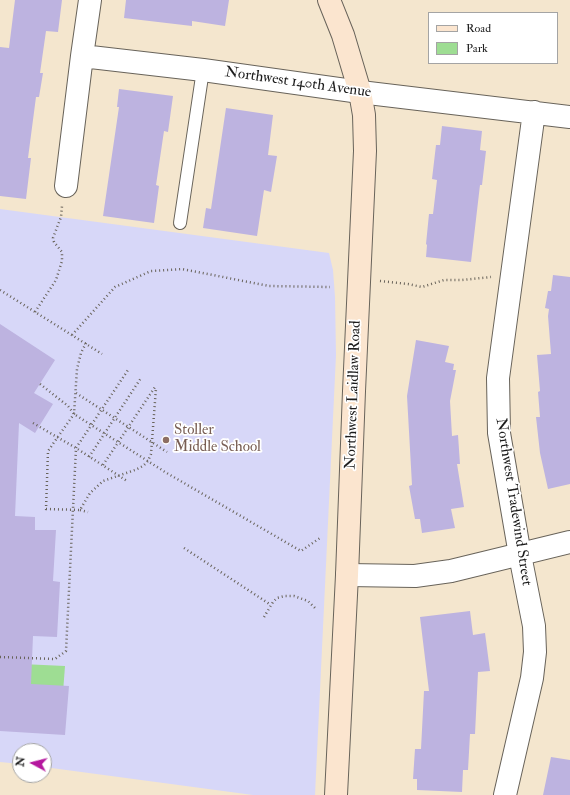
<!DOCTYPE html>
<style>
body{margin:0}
#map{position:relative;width:570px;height:795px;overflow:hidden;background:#f4e6ce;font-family:"IM FELL Double Pica",serif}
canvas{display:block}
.legend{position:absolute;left:428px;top:12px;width:130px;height:52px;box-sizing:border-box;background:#fff;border:1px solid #a4a4a4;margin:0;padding:5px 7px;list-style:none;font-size:12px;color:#1c1c1c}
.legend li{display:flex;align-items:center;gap:8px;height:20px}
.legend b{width:20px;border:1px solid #a4a4a4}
.north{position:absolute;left:12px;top:743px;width:40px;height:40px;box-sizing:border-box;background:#fff;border:1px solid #a4a4a4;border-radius:50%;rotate:277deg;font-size:11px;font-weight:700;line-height:16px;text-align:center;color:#1c1c1c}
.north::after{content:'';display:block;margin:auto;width:14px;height:18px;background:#b5179e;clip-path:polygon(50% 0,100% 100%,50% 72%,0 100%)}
</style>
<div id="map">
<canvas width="570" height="795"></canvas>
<ul class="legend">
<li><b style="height:5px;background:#fbe5cf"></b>Road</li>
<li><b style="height:11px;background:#9edd93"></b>Park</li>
</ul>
<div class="north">N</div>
</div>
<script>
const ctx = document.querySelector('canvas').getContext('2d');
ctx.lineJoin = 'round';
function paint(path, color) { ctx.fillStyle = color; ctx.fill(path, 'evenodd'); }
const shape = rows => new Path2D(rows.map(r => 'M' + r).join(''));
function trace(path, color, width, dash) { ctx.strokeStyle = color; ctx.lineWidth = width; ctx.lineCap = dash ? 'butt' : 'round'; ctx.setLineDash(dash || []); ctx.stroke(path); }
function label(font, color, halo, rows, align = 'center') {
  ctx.font = font + ' "IM FELL Double Pica",serif'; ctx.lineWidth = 3.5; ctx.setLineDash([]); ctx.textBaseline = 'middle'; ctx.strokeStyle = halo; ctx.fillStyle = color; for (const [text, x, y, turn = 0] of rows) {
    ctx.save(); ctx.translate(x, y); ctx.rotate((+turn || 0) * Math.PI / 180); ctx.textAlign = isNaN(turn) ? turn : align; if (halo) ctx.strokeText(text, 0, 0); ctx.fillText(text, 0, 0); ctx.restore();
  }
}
paint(shape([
 [0,209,329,253,333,270,335,297,336,355,315,795,253,795,44,767,44,751,20,751,20,764,0,762]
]), '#d7d7f8');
paint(shape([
 [0,663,65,666,60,732]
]), '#9edd93');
paint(shape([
 [15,0,62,0,58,32,46,31,40,73,43,73,39,97,36,97,28,158,31,158,26,199,0,196,0,47,9,48],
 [126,0,229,0,225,26,192,21,192,26,124,18],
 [119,89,173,96,168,132,164,131,156,185,159,186,154,223,103,216,119,107,117,107],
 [226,108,273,115,268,155,277,156,271,192,264,190,257,236,203,228,206,208,211,209],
 [442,126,482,131,480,150,486,151,482,185,480,185,471,262,426,257,427,245,426,244,429,214,433,214,437,180,432,179,436,145,440,145],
 [553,275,570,277,570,484,548,489,540,453,536,417,540,417,538,392,540,391,537,355,551,354,548,316,549,309,545,308,548,291,551,291],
 [0,324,55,360,34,393,53,404,35,433,19,423,15,516,35,517,35,530,56,530,53,581,60,582,57,637,33,636,31,684,69,686,65,735,0,731],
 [416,340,449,346,445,362,454,364,453,370,456,370,450,401,452,436,458,435,460,464,457,464,464,507,451,509,455,528,422,533,420,519,415,519,409,486,412,485,407,396],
 [470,611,473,635,485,633,490,671,478,672,475,734,470,734,468,770,463,770,462,792,417,790,417,779,413,779,415,749,421,749,424,691,429,691,420,617],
 [551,757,570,760,570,795,543,795]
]), '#bdb3e0');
const service = shape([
 [180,223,203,70]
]);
const minor = shape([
 [90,0,82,56,203,70,360,92,570,117],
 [66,186,82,56],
 [347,575,415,576,451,571,570,542],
 [505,795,532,678,535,652,534,626,520,555,499,433,498,378,534,112]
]);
const secondary = shape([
 [329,0,343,35,360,92,364,115,365,151,354,391,347,575,336,795]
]);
trace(service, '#68635a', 14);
trace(minor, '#68635a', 24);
trace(secondary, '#68635a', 24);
trace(shape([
 [380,281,408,284,422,287,444,280,462,280,491,277],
 [0,290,102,354],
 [35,312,56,280,62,261,62,252,54,242,53,238,61,217,62,206],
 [72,335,115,287,151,271,182,269,269,286,330,287],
 [86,343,81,353,77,369,74,414,48,451,46,509,80,510,90,493,103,481,135,470,143,466,148,461,151,454,156,388],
 [40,384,68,406,74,414,165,472,301,551,320,538],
 [76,393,167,452],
 [33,423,76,448,127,481],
 [89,457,141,378],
 [103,465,155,387],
 [80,510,88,512],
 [184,548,271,605],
 [264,617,273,602,277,598,285,596,294,596,308,601,316,609],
 [0,657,55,659,66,651,76,448,128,370]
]), '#68635a', 2.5, [1, 3]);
trace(service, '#fff', 12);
trace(minor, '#fff', 22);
trace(secondary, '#fbe5cf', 22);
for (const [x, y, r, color] of [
 [166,440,4,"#8d6e63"]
]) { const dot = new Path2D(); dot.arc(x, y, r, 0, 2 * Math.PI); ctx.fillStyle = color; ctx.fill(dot); trace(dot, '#fff', 1.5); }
label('15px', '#1c1c1c', '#fff', [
 ["Northwest 140th Avenue",298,83,8],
 ["Northwest Laidlaw Road",354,395,-88],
 ["Northwest Tradewind Street",513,502,81]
]);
label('15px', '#785e54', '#fff', [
 ["Stoller",174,431],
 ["Middle School",174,448]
], 'left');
</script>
